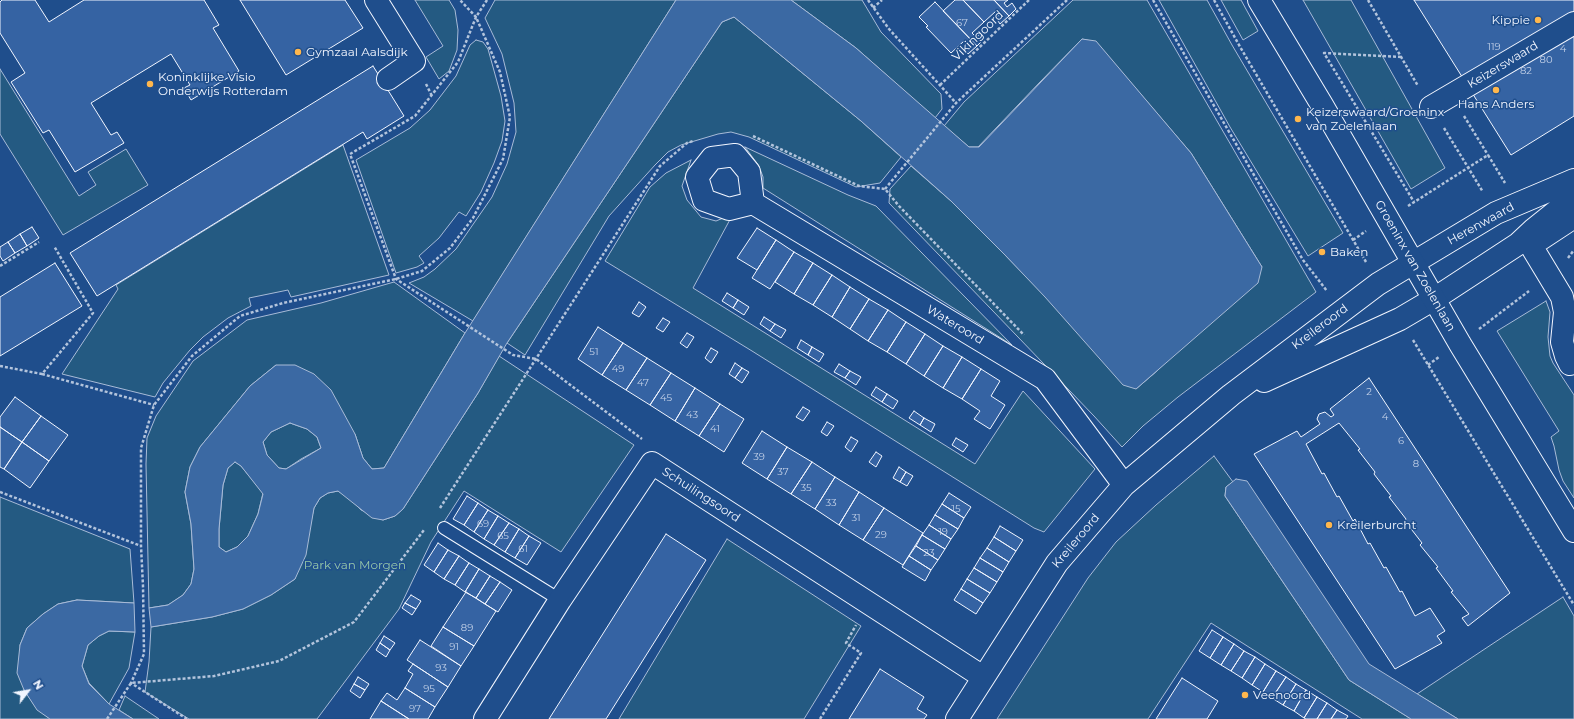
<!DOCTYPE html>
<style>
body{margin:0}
#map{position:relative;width:1574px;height:719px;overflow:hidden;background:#1f4e8c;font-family:Montserrat,sans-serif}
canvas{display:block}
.north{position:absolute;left:8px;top:671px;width:40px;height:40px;-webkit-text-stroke:3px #1f4e8c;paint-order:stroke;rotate:59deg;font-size:11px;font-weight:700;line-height:16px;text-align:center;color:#f2f6ff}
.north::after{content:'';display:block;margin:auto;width:14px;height:18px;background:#f2f6ff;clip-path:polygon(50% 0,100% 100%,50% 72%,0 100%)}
</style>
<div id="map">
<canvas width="1574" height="719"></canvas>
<div class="north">N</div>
</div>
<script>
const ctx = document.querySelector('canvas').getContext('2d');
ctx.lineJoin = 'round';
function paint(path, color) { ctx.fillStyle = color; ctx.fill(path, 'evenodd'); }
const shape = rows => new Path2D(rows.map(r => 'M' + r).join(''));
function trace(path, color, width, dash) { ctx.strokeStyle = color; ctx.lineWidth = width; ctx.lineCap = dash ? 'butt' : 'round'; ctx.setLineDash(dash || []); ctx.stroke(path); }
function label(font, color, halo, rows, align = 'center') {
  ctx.font = font + ' Montserrat,sans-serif'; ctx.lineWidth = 3; ctx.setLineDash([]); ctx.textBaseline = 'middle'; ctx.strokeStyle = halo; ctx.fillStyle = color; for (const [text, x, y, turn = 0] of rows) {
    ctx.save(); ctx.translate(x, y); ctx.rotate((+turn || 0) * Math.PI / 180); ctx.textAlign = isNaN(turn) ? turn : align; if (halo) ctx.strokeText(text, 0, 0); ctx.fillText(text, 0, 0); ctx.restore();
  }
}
const green = shape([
 [415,0,449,0,455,10,458,30,457,50,449,71,439,79,426,57,443,46,415,0],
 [495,0,676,0,473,321,409,283,424,277,435,269,456,249,492,197,507,164,516,132,514,103,502,54,485,18,495,0],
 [791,0,862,0,881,32,941,94,942,109,935,118,856,48,791,0],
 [1073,0,1147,0,1316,292,1178,397,1143,426,1122,447,1094,416,889,203,890,189,911,166,951,201,1005,255,1136,389,1157,371,1262,267,1191,153,1096,42,1082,39,1040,82,978,147,969,147,944,126,964,102,1073,0],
 [1159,0,1207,0,1232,45,1343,233,1308,256,1230,127,1159,0],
 [1221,0,1241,0,1258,31,1243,40,1221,0],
 [1303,0,1351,0,1445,168,1411,189,1303,0],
 [734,17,861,121,901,157,880,183,856,187,749,137,731,132,718,134,681,145,668,152,655,165,609,216,525,355,507,343,722,22,734,17],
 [476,40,483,42,488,49,501,96,505,121,502,141,494,163,481,192,466,216,459,212,439,238,419,256,424,263,417,267,396,273,356,160,410,128,430,110,456,76,470,45,476,40],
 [0,69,79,196,96,185,88,172,126,149,148,185,63,235,0,134,0,69],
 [343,145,389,275,291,297,288,290,249,298,251,306,228,318,203,337,190,350,163,383,155,397,62,374,118,289,116,285,343,145],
 [745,147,848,195,876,206,1012,345,763,188,763,177,759,166,745,147],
 [691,160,682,186,687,200,701,217,716,221,733,214,693,288,975,464,1023,391,1095,469,1044,532,1034,528,752,351,605,261,650,187,666,173,691,160],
 [394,282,465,333,384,468,372,469,363,458,355,434,276,365,250,386,200,447,190,467,185,492,191,524,194,569,191,584,183,595,168,605,149,608,146,464,147,438,156,416,193,361,247,320,321,303,394,282],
 [1546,301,1550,312,1548,337,1550,356,1553,363,1574,395,1574,498,1563,481,1559,470,1554,446,1551,437,1559,431,1497,331,1546,301],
 [499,356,634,445,561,552,464,491,431,542,399,609,317,719,189,719,145,692,149,662,151,627,212,617,243,609,271,595,295,579,309,530,314,508,320,498,328,493,338,491,349,498,361,510,383,520,395,516,403,509,478,393,499,356],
 [290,423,307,429,317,437,321,448,301,459,286,469,279,468,267,455,263,442,271,432,290,423],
 [1214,456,1233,482,1226,487,1225,496,1349,680,1411,719,1362,719,1211,623,1148,719,997,719,1088,578,1116,542,1156,505,1214,456],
 [235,462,241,466,263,493,258,514,248,536,237,547,226,552,219,547,219,529,223,485,228,468,235,462],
 [0,497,130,549,134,603,77,600,58,604,43,614,27,628,20,645,24,690,37,709,50,719,0,719,0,497],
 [727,539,861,626,804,719,619,719,727,539],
 [1563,597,1574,616,1574,719,1458,719,1417,694,1563,597],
 [109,631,135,632,129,668,109,704,89,683,82,666,88,645,99,636,109,631],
 [125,696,159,719,133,719,119,710,125,696]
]);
paint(green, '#245a82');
trace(green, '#a8bbd7', 1);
const water = shape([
 [676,0,791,0,856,48,969,147,979,147,1082,39,1096,41,1191,153,1262,267,1258,283,1136,389,1123,385,1045,297,1005,255,951,201,861,121,734,17,722,22,507,343,478,393,403,509,395,516,383,520,372,518,338,491,328,493,320,498,314,508,306,555,295,579,271,595,243,609,212,617,151,627,149,608,168,605,183,595,191,584,194,569,191,524,185,492,190,467,200,447,250,386,276,365,295,365,314,374,331,390,355,434,363,458,372,469,384,468,465,333,676,0],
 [290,423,307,429,317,437,321,448,286,469,279,468,267,455,263,442,271,432,290,423],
 [235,462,241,466,263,494,258,514,248,536,237,547,226,552,219,547,219,529,223,485,228,468,235,462],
 [1236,479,1247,481,1369,664,1458,719,1411,719,1349,680,1225,496,1226,487,1236,479],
 [77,600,134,603,135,632,109,631,99,636,88,645,82,666,89,684,109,704,133,719,50,719,37,710,24,690,17,673,20,645,27,628,43,614,58,604,77,600]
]);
paint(water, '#3b69a3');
trace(water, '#a8bbd7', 1);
const building = shape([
 [2,0,35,0,49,22,84,0,204,0,219,25,213,28,239,71,191,100,184,88,190,85,171,54,91,103,111,135,117,132,124,143,75,172,49,130,43,133,11,82,25,73,0,33,0,2,2,0],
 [240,0,345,0,363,28,286,75,240,0],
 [955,0,963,0,984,22,972,33,976,37,980,34,984,39,977,46,943,11,955,0],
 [963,0,994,0,1009,16,1000,24,996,18,999,15,996,11,984,22,963,0],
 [994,0,1008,0,1004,3,1007,7,1012,3,1016,9,1009,16,994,0],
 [1414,0,1574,0,1574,116,1511,155,1414,0],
 [935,2,977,46,968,54,964,48,967,45,964,41,951,53,926,27,928,26,919,17,935,2],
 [373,66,404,116,367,139,363,132,97,296,70,253,373,66],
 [32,227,39,238,27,246,20,234,32,227],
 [757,228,776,240,757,270,737,258,757,228],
 [20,234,27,246,15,253,8,242,20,234],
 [776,240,794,252,770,289,752,278,776,240],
 [8,242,15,253,3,261,0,256,0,247,8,242],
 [794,252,813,263,794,294,775,282,794,252],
 [55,263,82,306,0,356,0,297,55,263],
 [813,263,832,275,813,305,794,294,813,263],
 [832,275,850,287,832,317,813,305,832,275],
 [850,287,869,299,850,329,832,317,850,287],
 [727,293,738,300,733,308,722,301,727,293],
 [869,299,888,310,868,341,850,329,869,299],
 [738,300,749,307,744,315,733,308,738,300],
 [639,302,646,307,639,317,632,313,639,302],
 [888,310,906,322,887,352,868,341,888,310],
 [764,317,775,324,770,331,760,324,764,317],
 [663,318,670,322,663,332,656,328,663,318],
 [906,322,925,334,906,364,887,352,906,322],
 [775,324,786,330,781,338,770,331,775,324],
 [598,327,623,343,602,375,578,359,598,327],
 [687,333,694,337,687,348,680,343,687,333],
 [925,334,943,346,924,376,906,364,925,334],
 [801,340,812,347,808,355,797,348,801,340],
 [623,343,647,358,626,390,602,375,623,343],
 [943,346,962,357,943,388,924,376,943,346],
 [812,347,824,354,819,362,808,355,812,347],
 [711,348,718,352,711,363,705,358,711,348],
 [962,357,981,369,962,399,943,388,962,357],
 [647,358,671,373,650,405,626,390,647,358],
 [735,363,742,368,735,378,729,374,735,363],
 [839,364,850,371,845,378,834,372,839,364],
 [742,368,749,372,742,383,735,378,742,368],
 [981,369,1000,381,991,396,1005,405,990,429,974,419,980,411,962,399,981,369],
 [850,371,861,377,856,385,845,378,850,371],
 [671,373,695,388,675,421,650,405,671,373],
 [1369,378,1510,593,1468,626,1462,618,1469,614,1451,592,1453,591,1436,568,1438,567,1420,545,1422,543,1405,521,1406,519,1389,497,1391,496,1374,474,1375,472,1358,450,1360,449,1339,423,1306,444,1322,474,1324,473,1337,497,1339,496,1353,521,1355,519,1368,544,1370,543,1384,568,1386,567,1400,592,1402,591,1415,616,1430,608,1445,631,1437,636,1442,643,1395,669,1254,454,1297,431,1301,437,1320,424,1317,419,1319,414,1325,412,1331,417,1334,415,1330,409,1369,378],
 [876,387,887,394,882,402,871,395,876,387],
 [695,388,720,404,699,436,675,421,695,388],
 [887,394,898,401,893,409,882,402,887,394],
 [15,397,41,416,22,442,0,427,0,417,15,397],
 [720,404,744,419,724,452,699,436,720,404],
 [803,407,810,411,803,421,796,417,803,407],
 [914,411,924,418,920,425,909,418,914,411],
 [41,416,68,435,49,461,22,442,41,416],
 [924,418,935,424,931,432,920,425,924,418],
 [827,422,834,426,827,436,821,432,827,422],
 [0,427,22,442,4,469,0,467,0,427],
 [762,431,787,447,767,479,742,463,762,431],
 [851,437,858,441,851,452,845,447,851,437],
 [956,438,968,445,963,452,952,445,956,438],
 [22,442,49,461,30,488,4,469,22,442],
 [787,447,812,462,791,494,767,479,787,447],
 [876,452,882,456,876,467,869,462,876,452],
 [812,462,835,477,815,509,791,494,812,462],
 [899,467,906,472,900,482,893,478,899,467],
 [906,472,913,476,907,486,900,482,906,472],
 [835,477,859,492,839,525,815,509,835,477],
 [859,492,884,508,863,540,839,525,859,492],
 [949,493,971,507,964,518,942,504,949,493],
 [467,496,478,503,464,525,453,519,467,496],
 [478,503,488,510,474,532,464,525,478,503],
 [942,504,964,518,958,529,935,515,942,504],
 [884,508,923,533,903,565,863,540,884,508],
 [488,510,498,516,484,539,474,532,488,510],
 [935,515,958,529,951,539,929,525,935,515],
 [498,516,509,523,494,545,484,539,498,516],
 [509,523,519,529,505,552,494,545,509,523],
 [929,525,951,539,945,549,922,535,929,525],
 [1000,526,1023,540,1016,551,994,537,1000,526],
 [519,529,529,536,515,558,505,552,519,529],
 [666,534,706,560,606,719,549,719,666,534],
 [922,535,945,549,938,560,916,546,922,535],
 [529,536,541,543,527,565,515,558,529,536],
 [994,537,1016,551,1009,562,987,548,994,537],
 [438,543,448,550,434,572,424,565,438,543],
 [916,546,938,560,931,570,909,556,916,546],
 [987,548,1009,562,1003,572,980,558,987,548],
 [448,550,459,556,444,579,434,572,448,550],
 [459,556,469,563,455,585,444,579,459,556],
 [909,556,931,570,925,581,902,567,909,556],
 [980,558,1003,572,997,582,974,568,980,558],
 [469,563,479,569,465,592,455,585,469,563],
 [974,568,997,582,990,593,967,579,974,568],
 [479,569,490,576,476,598,465,592,479,569],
 [490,576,500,582,485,604,476,598,490,576],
 [967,579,990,593,983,603,961,589,967,579],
 [500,582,512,590,498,612,485,604,500,582],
 [961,589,983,603,976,614,954,600,961,589],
 [466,592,496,611,474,646,443,627,466,592],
 [411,595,421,601,416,609,405,603,411,595],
 [405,603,416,609,412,615,402,608,405,603],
 [443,627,474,646,461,666,431,646,443,627],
 [1212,630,1223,637,1210,658,1199,651,1212,630],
 [384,636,395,643,390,650,380,643,384,636],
 [1223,637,1234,644,1221,665,1210,658,1223,637],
 [420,640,461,666,448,687,407,660,420,640],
 [380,643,390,650,386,657,376,650,380,643],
 [1234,644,1244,651,1231,671,1221,665,1234,644],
 [1244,651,1255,657,1242,678,1231,671,1244,651],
 [1255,657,1265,664,1252,685,1242,678,1255,657],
 [413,664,448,687,435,707,405,688,413,674,408,671,413,664],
 [1265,664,1276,671,1263,692,1252,685,1265,664],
 [880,669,924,697,917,709,927,715,924,719,849,719,880,669],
 [1276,671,1286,677,1272,698,1263,692,1276,671],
 [358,677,369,684,365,690,354,684,358,677],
 [1286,677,1296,684,1283,705,1272,698,1286,677],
 [1182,678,1218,701,1207,719,1156,719,1182,678],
 [354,684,365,690,360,698,350,691,354,684],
 [1296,684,1306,690,1294,711,1283,705,1296,684],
 [405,688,435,707,428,719,409,719,381,701,387,693,397,700,405,688],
 [1306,690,1317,697,1304,718,1294,711,1306,690],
 [1317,697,1327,703,1317,719,1306,719,1304,718,1317,697],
 [381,701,409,719,370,719,381,701],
 [1327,703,1337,710,1331,719,1317,719,1327,703],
 [1337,710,1348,716,1346,719,1331,719,1337,710]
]);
paint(building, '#3563a3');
trace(building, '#f2f6ff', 1);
const lane = shape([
 [444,528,560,600]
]);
const street = shape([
 [376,0,414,61,388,79],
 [1431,107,1574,23],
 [753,203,729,209,704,200,697,177,712,158,735,155,749,172,753,203,1045,379,1124,485],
 [1574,217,1536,242,1533,249,1562,297,1565,312,1562,342,1566,356,1570,364,1574,361],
 [1264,381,1400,319,1434,299,1518,244,1534,229,1569,201,1574,194],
 [485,719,560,600,652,463,983,677],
 [957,719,1057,563,1124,485,1231,395,1378,284,1496,213,1574,180]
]);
const secondary = shape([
 [1259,0,1322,105,1460,344,1574,531]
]);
trace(lane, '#f2f6ff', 14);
trace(street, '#f2f6ff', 24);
trace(secondary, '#f2f6ff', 24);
trace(shape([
 [487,0,476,17,458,62,415,116,350,154,396,279,513,355,536,359,642,439],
 [868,0,889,29,956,103],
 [1153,0,1303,260,1327,291],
 [1214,0,1239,45,1366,262],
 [1368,0,1418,86],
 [873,8,882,0],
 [1401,57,1324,53,1414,202],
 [426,84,432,96],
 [940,85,1029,0],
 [1464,116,1488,155],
 [1444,128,1483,192],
 [753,136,859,186,885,189,899,206,1024,335],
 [885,189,956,103,1067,0],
 [1408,206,1488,155,1505,183],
 [1353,240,1366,231],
 [1568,258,1574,250],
 [0,266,39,242],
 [1479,329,1529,291],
 [1413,340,1574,605],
 [1428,365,1439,357],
 [0,366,42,374,93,313,54,246],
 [42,374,154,405],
 [0,492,141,546],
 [440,508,660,166,687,143,693,141],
 [107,719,131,683,214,676,279,661,354,622,424,530],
 [187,719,131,683,144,654,143,586,141,546,141,448,154,405,192,356,240,316,283,303,396,279,422,271,450,248,473,218,503,159,510,117,500,72,476,17,460,0],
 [820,719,861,653,846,643,856,625]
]), '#b3c4dc', 2.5, [3, 2]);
trace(lane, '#1f4e8c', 12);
trace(street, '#1f4e8c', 22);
trace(secondary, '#1f4e8c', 22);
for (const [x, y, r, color] of [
 [1538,20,4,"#ffb74d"],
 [298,52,4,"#ffb74d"],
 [150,84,4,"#ffb74d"],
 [1496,90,4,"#ffb74d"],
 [1298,119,4,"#ffb74d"],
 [1322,252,4,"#ffb74d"],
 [1329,525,4,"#ffb74d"],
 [1245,695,4,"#ffb74d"]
]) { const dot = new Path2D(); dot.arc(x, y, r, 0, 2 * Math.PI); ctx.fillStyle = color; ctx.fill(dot); trace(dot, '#1f4e8c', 1.5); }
label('10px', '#c3d1e8', null, [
 ["67",962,23],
 ["119",1494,47],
 ["4",1563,49],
 ["80",1546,60],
 ["82",1526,71],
 ["51",594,352],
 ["49",618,369],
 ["47",643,383],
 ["2",1369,392],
 ["45",666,398],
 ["43",692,415],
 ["4",1385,417],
 ["41",715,429],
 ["6",1401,441],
 ["39",759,457],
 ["8",1416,464],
 ["37",783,472],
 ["35",806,488],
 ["33",831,503],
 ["15",956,509],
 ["31",856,518],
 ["69",483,524],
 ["19",943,532],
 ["29",881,535],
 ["65",503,536],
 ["61",523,549],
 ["23",929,553],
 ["89",467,628],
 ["91",454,647],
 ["93",441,668],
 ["95",429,689],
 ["97",415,709]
]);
label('12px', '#f2f6ff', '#1f4e8c', [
 ["Kippie",1530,20,"right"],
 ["Gymzaal Aalsdijk",306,52],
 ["Koninklijke Visio",158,77],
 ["Onderwijs Rotterdam",158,91],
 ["Hans Anders",1496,104,"center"],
 ["Keizerswaard/Groeninx",1306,112],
 ["van Zoelenlaan",1306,126],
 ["Baken",1330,252],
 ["Kreilerburcht",1337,525],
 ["Veenoord",1253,695]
], 'left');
label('12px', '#f2f6ff', '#1f4e8c', [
 ["Vikingoord",978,36,-44],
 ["Keizerswaard",1503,65,-31],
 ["Herenwaard",1481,224,-29],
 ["Groeninx van Zoelenlaan",1415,266,60],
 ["Wateroord",955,325,31],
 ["Kreileroord",1320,327,-37],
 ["Schuilingsoord",701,495,33],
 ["Kreileroord",1076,541,-50]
]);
label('12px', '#97c8a6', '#1f4e8c', [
 ["Park van Morgen",355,565]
]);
</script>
